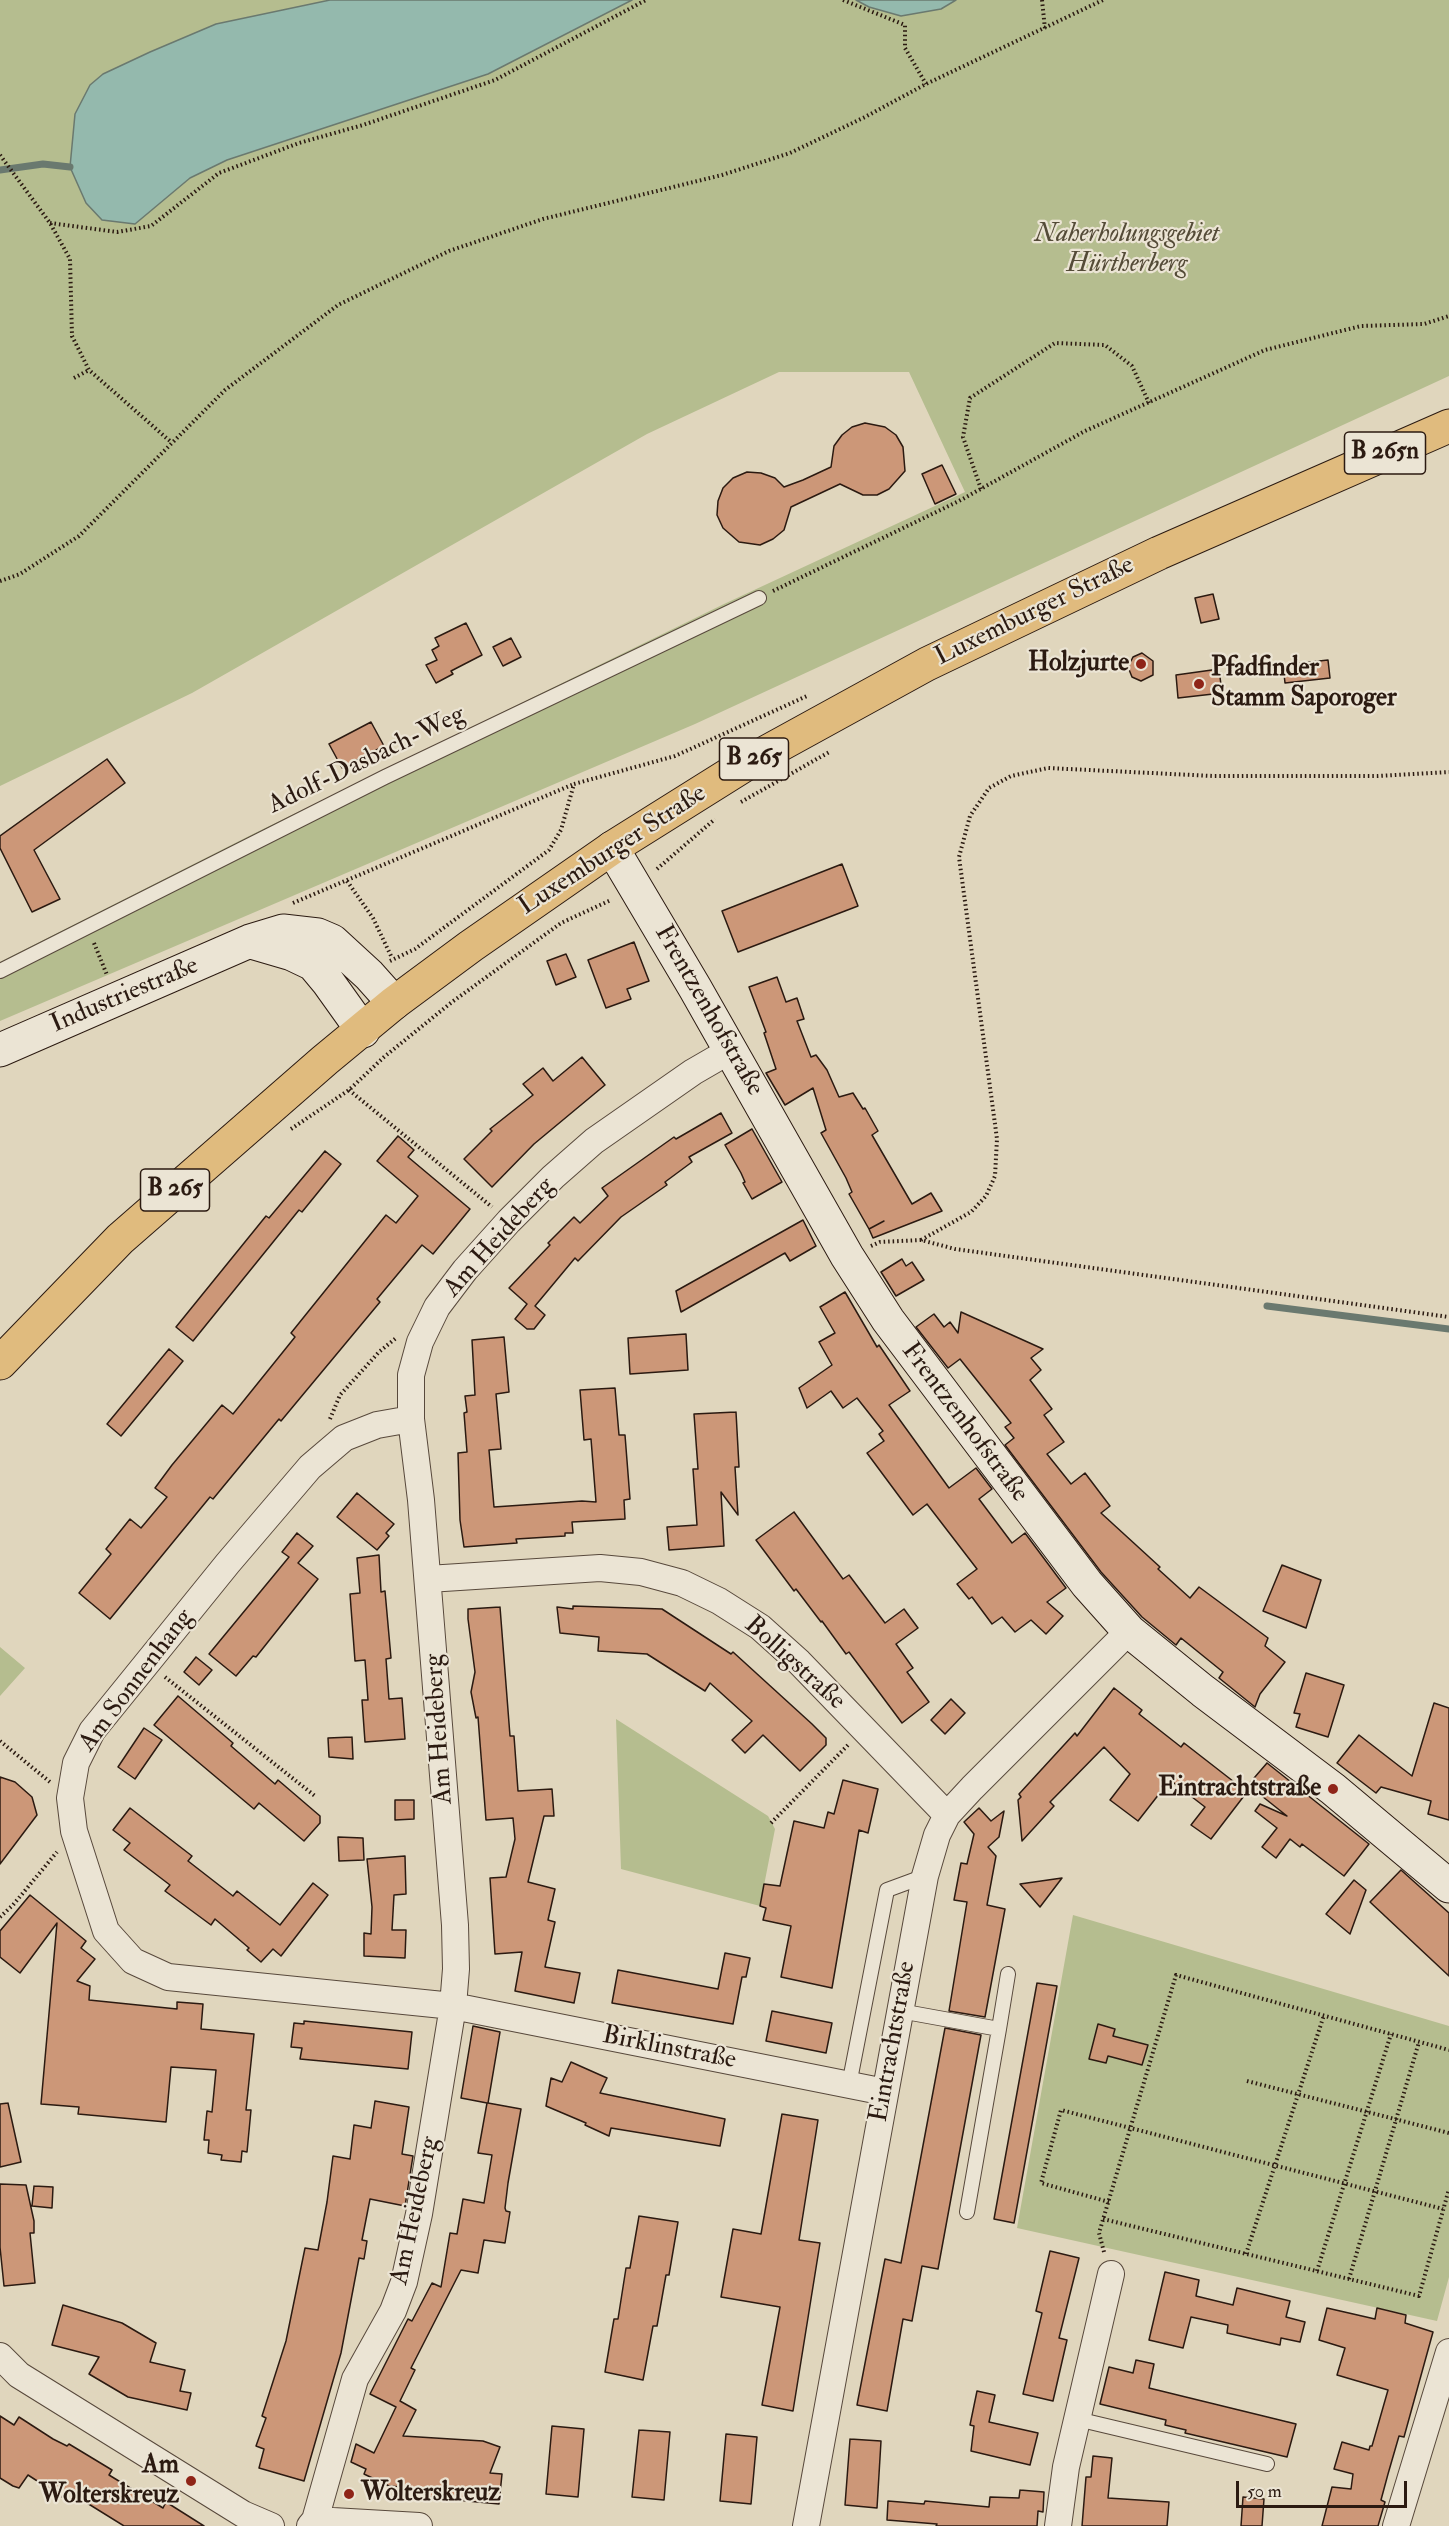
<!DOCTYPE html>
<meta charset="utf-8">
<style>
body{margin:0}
#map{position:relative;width:1449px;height:2526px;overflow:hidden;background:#e0d6bd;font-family:"IM FELL Double Pica",serif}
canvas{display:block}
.scale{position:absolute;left:1236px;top:2481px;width:171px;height:27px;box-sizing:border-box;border:3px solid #2b1a11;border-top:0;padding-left:8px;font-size:18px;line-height:21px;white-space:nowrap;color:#2b1a11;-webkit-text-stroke:4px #ebe4d4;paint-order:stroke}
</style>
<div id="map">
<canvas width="1449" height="2526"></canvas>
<div class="scale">50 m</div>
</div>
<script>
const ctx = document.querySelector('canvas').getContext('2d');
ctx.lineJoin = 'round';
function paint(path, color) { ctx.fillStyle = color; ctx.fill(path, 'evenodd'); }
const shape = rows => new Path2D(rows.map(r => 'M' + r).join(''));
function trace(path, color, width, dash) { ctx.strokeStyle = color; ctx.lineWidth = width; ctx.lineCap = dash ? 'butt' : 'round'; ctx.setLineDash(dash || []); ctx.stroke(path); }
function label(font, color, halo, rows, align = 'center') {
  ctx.font = font + ' "IM FELL Double Pica",serif'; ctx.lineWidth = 4.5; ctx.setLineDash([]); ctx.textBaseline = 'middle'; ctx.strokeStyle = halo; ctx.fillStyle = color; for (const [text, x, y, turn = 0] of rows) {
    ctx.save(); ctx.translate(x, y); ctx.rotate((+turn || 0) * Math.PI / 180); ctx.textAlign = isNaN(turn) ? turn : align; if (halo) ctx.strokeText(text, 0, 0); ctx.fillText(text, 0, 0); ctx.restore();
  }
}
paint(shape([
 [0,0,330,0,216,24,150,52,103,74,90,85,135,224,190,178,227,160,488,74,632,0,856,0,870,7,941,9,956,0,1449,0,1449,376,695,724,0,1021,0,962,255,833,724,604,965,492,909,372,779,372,647,434,192,693,0,786],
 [0,1647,25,1668,0,1696],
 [616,1719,768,1816,775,1829,760,1906,621,1869],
 [1073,1915,1449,2026,1449,2277,1437,2321,1017,2228]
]), '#b5bd8f');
const water = shape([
 [330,0,632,0,488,74,227,160,190,178,135,224,102,220,86,203,70,167,75,114,90,85,103,74,150,52,216,24,330,0],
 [856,0,956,0,941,9,901,16,869,7,856,0]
]);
paint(water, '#94b9ad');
trace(water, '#6a796f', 1.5);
trace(shape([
 [0,170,43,164,70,167],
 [1267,1306,1449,1329]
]), '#6a796f', 7);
const building = shape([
 [865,423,885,427,896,435,903,447,905,471,889,489,877,495,863,495,840,484,791,507,784,530,773,539,760,545,739,542,723,528,717,515,718,501,723,488,733,478,747,472,761,473,775,478,784,487,803,480,831,467,834,446,842,435,852,427,865,423],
 [942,465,956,494,935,504,922,474,942,465],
 [1213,594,1219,619,1201,623,1195,598,1213,594],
 [466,623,482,655,451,671,453,674,436,683,426,665,437,660,432,650,439,646,435,638,466,623],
 [511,638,521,657,503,666,493,647,511,638],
 [1142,653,1153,661,1153,675,1141,681,1132,677,1128,667,1133,657,1142,653],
 [1328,660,1330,678,1285,683,1283,665,1328,660],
 [1219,669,1222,693,1178,698,1176,675,1219,669],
 [371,722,384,746,342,768,329,744,371,722],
 [107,759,125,783,34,850,60,899,32,912,0,848,0,836,107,759],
 [842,864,858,906,738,952,722,911,842,864],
 [634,942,649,981,627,989,631,999,606,1008,588,960,634,942],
 [566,954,576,977,556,985,547,961,566,954],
 [777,977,786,1002,797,998,804,1019,797,1021,811,1057,816,1055,827,1070,839,1097,853,1093,863,1109,865,1108,878,1131,872,1135,912,1204,931,1193,942,1211,873,1238,869,1229,884,1221,869,1229,849,1194,852,1192,846,1178,821,1133,826,1130,813,1088,785,1105,766,1073,776,1069,764,1033,766,1032,749,987,777,977],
 [582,1057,605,1085,534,1144,492,1187,464,1159,492,1131,490,1129,533,1095,523,1084,543,1068,553,1081,582,1057],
 [721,1113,732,1133,689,1157,692,1162,665,1182,667,1185,621,1217,578,1261,575,1258,535,1306,545,1315,534,1329,527,1329,515,1319,527,1304,509,1288,550,1245,548,1243,574,1217,580,1223,608,1196,602,1188,674,1137,676,1139,721,1113],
 [752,1129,782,1182,752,1199,743,1183,745,1182,741,1173,725,1145,752,1129],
 [398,1136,414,1150,408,1157,470,1209,433,1254,422,1245,377,1299,380,1302,281,1421,279,1419,213,1499,210,1497,110,1619,79,1593,111,1554,106,1549,130,1519,141,1528,167,1497,155,1488,172,1465,222,1405,233,1414,295,1337,291,1333,386,1215,396,1223,418,1196,377,1161,398,1136],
 [325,1151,341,1164,302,1212,299,1210,193,1341,176,1327,266,1216,269,1218,325,1151],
 [803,1220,816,1246,790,1261,785,1253,681,1312,676,1291,803,1220],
 [902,1259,906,1266,912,1262,924,1280,896,1296,881,1272,902,1259],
 [845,1292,877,1347,879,1345,910,1391,889,1405,949,1488,976,1468,992,1489,979,1499,1012,1543,1025,1533,1066,1588,1047,1602,1063,1616,1046,1634,1031,1620,1015,1632,1002,1617,992,1624,972,1597,969,1599,957,1584,977,1569,927,1504,913,1515,867,1453,884,1441,879,1434,883,1431,857,1398,843,1408,831,1391,807,1408,799,1388,832,1365,819,1342,835,1333,820,1307,845,1292],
 [961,1312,1043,1349,1031,1358,1041,1370,1030,1380,1052,1409,1044,1415,1064,1442,1047,1454,1071,1484,1085,1473,1110,1506,1101,1513,1160,1567,1158,1569,1190,1598,1199,1587,1268,1638,1265,1646,1285,1662,1260,1694,1255,1707,1219,1678,1223,1672,1181,1638,1176,1645,1142,1617,1101,1572,1005,1445,1014,1438,1005,1427,1011,1423,960,1359,948,1368,916,1327,934,1314,944,1327,950,1322,958,1333,961,1312],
 [686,1334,688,1370,630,1374,628,1338,686,1334],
 [504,1337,509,1392,496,1394,501,1449,489,1450,494,1507,582,1501,596,1502,591,1439,584,1440,580,1390,615,1388,619,1435,625,1435,630,1499,624,1500,625,1519,572,1522,573,1533,565,1533,565,1536,516,1539,517,1543,464,1547,460,1520,458,1453,467,1452,464,1413,467,1412,465,1396,475,1395,472,1340,504,1337],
 [169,1349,183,1361,121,1436,107,1424,169,1349],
 [736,1412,739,1467,735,1467,738,1515,721,1492,724,1546,669,1550,667,1527,697,1525,693,1469,698,1469,694,1414,736,1412],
 [357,1493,394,1524,386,1533,389,1536,377,1550,337,1517,357,1493],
 [794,1512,843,1579,849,1575,885,1623,904,1609,918,1628,896,1644,913,1668,907,1672,929,1702,902,1723,849,1652,846,1654,822,1621,821,1622,796,1589,794,1591,756,1540,794,1512],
 [297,1533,313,1546,298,1563,318,1579,256,1657,253,1656,236,1676,209,1654,289,1557,282,1552,297,1533],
 [379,1555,381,1592,385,1591,391,1658,386,1659,389,1699,402,1698,405,1739,365,1742,362,1700,368,1700,365,1660,355,1661,350,1594,360,1593,357,1558,379,1555],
 [1282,1565,1321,1580,1306,1628,1263,1611,1282,1565],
 [573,1606,662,1609,731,1654,733,1652,812,1724,826,1738,826,1745,800,1771,763,1735,745,1753,732,1740,752,1721,710,1683,705,1691,647,1654,598,1651,599,1637,560,1633,557,1607,573,1609,573,1606],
 [500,1607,510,1736,514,1736,518,1791,552,1789,554,1816,544,1816,528,1882,555,1889,548,1920,555,1922,545,1967,580,1973,574,2003,515,1991,522,1952,495,1954,490,1878,506,1877,515,1839,513,1818,486,1820,478,1717,476,1718,471,1692,475,1672,468,1619,468,1609,500,1607],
 [196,1657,212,1670,199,1685,184,1672,196,1657],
 [1306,1673,1344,1685,1328,1737,1296,1727,1300,1714,1294,1713,1306,1673],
 [1114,1688,1142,1710,1139,1714,1181,1747,1184,1743,1247,1792,1211,1839,1191,1825,1205,1807,1170,1780,1138,1821,1110,1800,1130,1774,1104,1747,1050,1802,1054,1806,1022,1841,1018,1800,1021,1797,1019,1794,1075,1733,1077,1736,1114,1688],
 [178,1696,233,1743,231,1746,275,1784,278,1780,320,1816,320,1823,304,1841,259,1803,254,1809,154,1725,178,1696],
 [951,1699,965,1713,945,1734,931,1720,951,1699],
 [1434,1703,1449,1708,1449,1820,1428,1814,1431,1801,1381,1787,1376,1793,1337,1763,1359,1735,1412,1776,1434,1703],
 [144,1728,162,1740,135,1779,118,1767,144,1728],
 [352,1737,353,1759,329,1757,328,1738,352,1737],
 [1267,1763,1369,1844,1344,1876,1302,1844,1300,1847,1290,1839,1276,1858,1262,1847,1277,1828,1255,1811,1260,1804,1287,1816,1248,1785,1267,1763],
 [0,1777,15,1782,32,1797,37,1815,0,1864,0,1777],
 [843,1780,878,1789,868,1833,859,1830,832,1988,781,1977,791,1926,763,1920,766,1908,760,1906,764,1884,780,1886,794,1821,824,1828,828,1812,834,1814,843,1780],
 [395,1800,414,1800,414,1819,395,1820,395,1800],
 [130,1808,192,1856,188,1861,233,1896,237,1891,280,1925,313,1883,328,1895,281,1956,273,1949,261,1962,247,1950,249,1948,215,1919,211,1925,165,1891,170,1885,124,1850,130,1843,113,1830,130,1808],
 [979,1808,991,1821,1004,1811,999,1837,988,1847,996,1856,987,1905,1005,1909,985,2017,949,2011,967,1902,954,1900,961,1863,967,1864,974,1834,964,1822,979,1808],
 [338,1837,363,1838,364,1860,339,1861,338,1837],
 [405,1856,406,1894,394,1895,392,1930,406,1930,405,1958,364,1956,364,1933,371,1934,372,1907,367,1859,405,1856],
 [1401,1870,1449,1913,1449,1976,1370,1902,1401,1870],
 [1062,1878,1040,1907,1020,1884,1062,1878],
 [1354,1880,1366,1890,1350,1934,1326,1914,1354,1880],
 [30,1895,86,1941,81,1948,95,1959,77,1981,90,1986,89,2000,177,2009,177,2002,203,2004,201,2029,254,2034,246,2110,251,2110,247,2152,242,2151,241,2162,221,2160,222,2155,208,2153,209,2140,204,2140,207,2111,212,2112,216,2070,171,2067,166,2122,78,2114,79,2107,41,2104,57,1923,20,1973,0,1957,0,1931,30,1895],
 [725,1953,750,1958,746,1977,742,1977,733,2024,612,2003,618,1970,718,1989,725,1953],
 [1037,1983,1057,1986,1014,2223,994,2219,1037,1983],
 [772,2011,832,2023,826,2053,766,2041,772,2011],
 [304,2021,412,2032,408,2069,300,2059,302,2048,291,2047,294,2023,304,2024,304,2021],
 [1098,2024,1115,2029,1113,2036,1148,2045,1142,2065,1108,2056,1106,2063,1089,2059,1098,2024],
 [473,2026,500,2032,488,2103,521,2109,508,2183,505,2208,506,2211,510,2212,505,2243,484,2240,478,2273,461,2270,411,2368,415,2370,400,2401,416,2410,403,2436,483,2441,500,2447,490,2473,502,2474,499,2504,425,2497,426,2489,389,2486,364,2474,366,2469,351,2462,356,2444,374,2453,396,2407,370,2394,408,2319,412,2321,432,2283,441,2287,450,2233,457,2234,463,2199,484,2203,492,2155,478,2153,487,2103,461,2098,473,2026],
 [945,2028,981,2035,938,2269,922,2266,912,2321,903,2319,887,2411,857,2405,885,2259,901,2263,945,2028],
 [571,2062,607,2078,600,2093,725,2119,720,2146,611,2128,609,2136,585,2125,586,2123,546,2106,551,2078,562,2082,571,2062],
 [375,2101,409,2107,402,2154,413,2156,405,2206,370,2199,362,2240,367,2241,364,2259,359,2258,341,2353,304,2481,259,2468,264,2449,256,2446,266,2418,262,2416,286,2341,305,2248,318,2250,327,2202,333,2156,350,2159,354,2125,371,2128,375,2101],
 [8,2103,21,2162,0,2167,0,2104,8,2103],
 [782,2114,818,2120,799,2240,820,2243,793,2411,762,2405,780,2307,721,2297,733,2229,761,2234,782,2114],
 [0,2184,26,2185,34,2221,34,2233,30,2233,35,2283,4,2286,0,2247,0,2184],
 [34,2186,53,2187,52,2208,32,2206,34,2186],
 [639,2216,678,2222,669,2275,666,2275,657,2326,653,2326,643,2380,605,2372,614,2319,618,2319,626,2268,630,2268,639,2216],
 [1050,2251,1079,2258,1059,2338,1067,2340,1053,2401,1023,2394,1042,2313,1036,2311,1050,2251],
 [1165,2272,1199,2280,1196,2296,1233,2305,1237,2288,1290,2301,1286,2317,1305,2322,1300,2342,1281,2338,1280,2345,1227,2333,1228,2325,1191,2317,1183,2348,1149,2340,1165,2272],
 [63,2305,122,2323,156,2343,150,2362,185,2370,180,2391,191,2393,187,2410,128,2397,89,2374,99,2357,52,2345,63,2305],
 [1327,2308,1375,2319,1377,2308,1406,2315,1405,2323,1433,2332,1404,2437,1399,2436,1388,2474,1381,2500,1385,2502,1378,2526,1322,2526,1332,2487,1351,2489,1353,2474,1334,2469,1342,2442,1369,2450,1370,2446,1372,2446,1388,2390,1337,2375,1345,2348,1319,2340,1327,2308],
 [1136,2360,1154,2364,1149,2388,1296,2424,1287,2457,1185,2433,1186,2430,1165,2425,1166,2420,1100,2404,1109,2367,1133,2373,1136,2360],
 [977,2391,995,2395,989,2422,1038,2433,1030,2465,971,2451,974,2426,970,2425,977,2391],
 [0,2416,14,2425,19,2417,53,2439,67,2446,69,2444,112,2470,109,2475,163,2508,166,2502,204,2526,124,2526,66,2490,62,2497,28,2475,19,2488,13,2486,0,2478,0,2416],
 [552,2426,584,2429,578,2497,546,2494,552,2426],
 [639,2430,670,2432,664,2500,632,2497,639,2430],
 [726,2434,757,2437,751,2504,720,2501,726,2434],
 [850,2439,881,2441,877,2508,845,2505,850,2439],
 [1093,2456,1112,2458,1108,2498,1169,2502,1167,2526,1082,2526,1086,2477,1091,2477,1093,2456],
 [1020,2490,1044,2492,1043,2512,1038,2511,1037,2526,936,2526,937,2524,887,2520,888,2501,924,2504,925,2501,989,2507,990,2497,1019,2498,1020,2490],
 [1243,2497,1264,2499,1262,2526,1241,2526,1243,2497]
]);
paint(building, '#cc9778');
trace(building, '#2b1a11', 1.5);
const lane = shape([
 [0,971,385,777,759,598],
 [900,2011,999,2029,967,2212],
 [999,2029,1008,1974],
 [849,2085,887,1890,925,1876],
 [1077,2419,1267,2464]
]);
const street = shape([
 [411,1419,377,1425,344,1438,310,1467,228,1563,92,1731,76,1763,70,1798,74,1831,106,1931,133,1961,168,1977,453,2006,885,2092],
 [428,1579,600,1568,641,1572,682,1583,719,1601,760,1627,799,1662,947,1815],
 [0,2356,19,2375,243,2514,271,2526],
 [315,2520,419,2526],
 [310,2526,315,2520,355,2379,393,2311,404,2282,419,2214,453,2006,456,1969,455,1925,421,1500,411,1419,411,1375,420,1342,437,1307,465,1270,509,1221,553,1177,594,1141,693,1072,731,1050],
 [806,2526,925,1876,937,1835,947,1815,972,1788,1129,1631],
 [1058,2526,1066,2467,1111,2274],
 [1396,2526,1449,2352]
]);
const secondary = shape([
 [612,848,695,988,847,1256,888,1320,1087,1584,1129,1631,1203,1691,1333,1789,1449,1886],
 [251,942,292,954,313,964,328,982,363,1031],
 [0,1050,250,941,283,931,318,935,332,941,369,975,394,1003]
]);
const primary = shape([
 [0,1363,120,1239,325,1060,394,1003,471,946,612,848,754,759,927,664,1159,553,1449,426]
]);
trace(lane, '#58493c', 16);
trace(street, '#58493c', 28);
trace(secondary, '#2b1a11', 35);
trace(primary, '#2b1a11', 35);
trace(shape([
 [843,0,905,25,905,48,926,84],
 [1042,0,1045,29],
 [0,155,50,223,70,259,72,336,89,370,171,442],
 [50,223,117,232,151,226,219,173,299,143,363,125,495,80,646,0],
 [74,378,89,370],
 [981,489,963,437,970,398,1055,343,1105,345,1132,366,1149,403],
 [0,581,20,574,79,536,225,390,338,305,449,251,543,219,722,175,790,153,865,117,926,84,1103,0],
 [773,591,959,501,1085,431,1265,350,1361,326,1424,324,1449,316],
 [741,802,831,751],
 [657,869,715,819],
 [347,881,373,918,392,958],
 [293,903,574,784],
 [94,943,107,975],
 [390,961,415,949,549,850,561,830,574,784,675,756,807,696],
 [349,1090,492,1207],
 [291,1129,349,1090,384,1057,452,1002,561,923,611,900],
 [921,1240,971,1212,986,1196,995,1176,997,1139,959,857,970,816,989,788,1011,776,1048,768,1213,776,1377,776,1449,772],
 [871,1246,880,1242,921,1240,955,1249,1449,1317],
 [330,1419,340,1395,379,1352,396,1338],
 [165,1677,315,1796],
 [0,1741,50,1782],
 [771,1823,848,1745],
 [0,1917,13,1905,57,1852],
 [1247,2081,1449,2133],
 [1109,2202,1041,2183,1061,2110,1443,2209],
 [1103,2219,1419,2296,1449,2189],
 [1104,2252,1099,2233,1176,1975,1449,2050],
 [1246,2254,1324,2015],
 [1317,2271,1391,2034],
 [1349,2279,1419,2042]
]), '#2b1a11', 4, [1.5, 3]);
trace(lane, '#ebe4d4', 14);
trace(street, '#ebe4d4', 26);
trace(secondary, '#ebe4d4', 33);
trace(primary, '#e0bb7e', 33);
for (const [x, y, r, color] of [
 [1141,664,6,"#8f2418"],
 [1199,684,6,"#8f2418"],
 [1333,1789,6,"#8f2418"],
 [191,2481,6,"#8f2418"],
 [349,2494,6,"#8f2418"]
]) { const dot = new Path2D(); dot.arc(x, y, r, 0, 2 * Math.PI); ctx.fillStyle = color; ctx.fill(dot); trace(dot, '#ebe4d4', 2); }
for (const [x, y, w] of [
 [1385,453,81],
 [754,759,69],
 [175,1190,69]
]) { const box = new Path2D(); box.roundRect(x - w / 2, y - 21, w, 42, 4.5); ctx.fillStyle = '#ebe4d4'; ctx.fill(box); trace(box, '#2b1a11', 1.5); }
label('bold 24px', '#2b1a11', null, [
 ["B 265n",1385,453],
 ["B 265",754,759],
 ["B 265",175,1190]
]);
label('italic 26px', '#544b37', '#ebe4d4', [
 ["Naherholungsgebiet",1127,235],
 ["Hürtherberg",1127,265]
]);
label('26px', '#2b1a11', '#ebe4d4', [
 ["Luxemburger Straße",1035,612,-26],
 ["Adolf-Dasbach-Weg",367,761,-26],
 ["Luxemburger Straße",613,851,-33],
 ["Industriestraße",125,996,-23],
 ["Frentzenhofstraße",708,1011,60],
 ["Am Heideberg",500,1238,-48],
 ["Frentzenhofstraße",964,1423,53],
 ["Bolligstraße",794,1664,42],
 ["Am Sonnenhang",137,1681,-53],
 ["Am Heideberg",440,1729,-94],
 ["Eintrachtstraße",894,2042,-80],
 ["Birklinstraße",669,2049,11],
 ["Am Heideberg",416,2211,-78]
]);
label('bold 26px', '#2b1a11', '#ebe4d4', [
 ["Holzjurte",1129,664],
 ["Pfadfinder",1211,669,"left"],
 ["Stamm Saporoger",1211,699,"left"],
 ["Eintrachtstraße",1321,1789],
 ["Am",179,2466],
 ["Wolterskreuz",179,2496],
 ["Wolterskreuz",361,2494,"left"]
], 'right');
</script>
